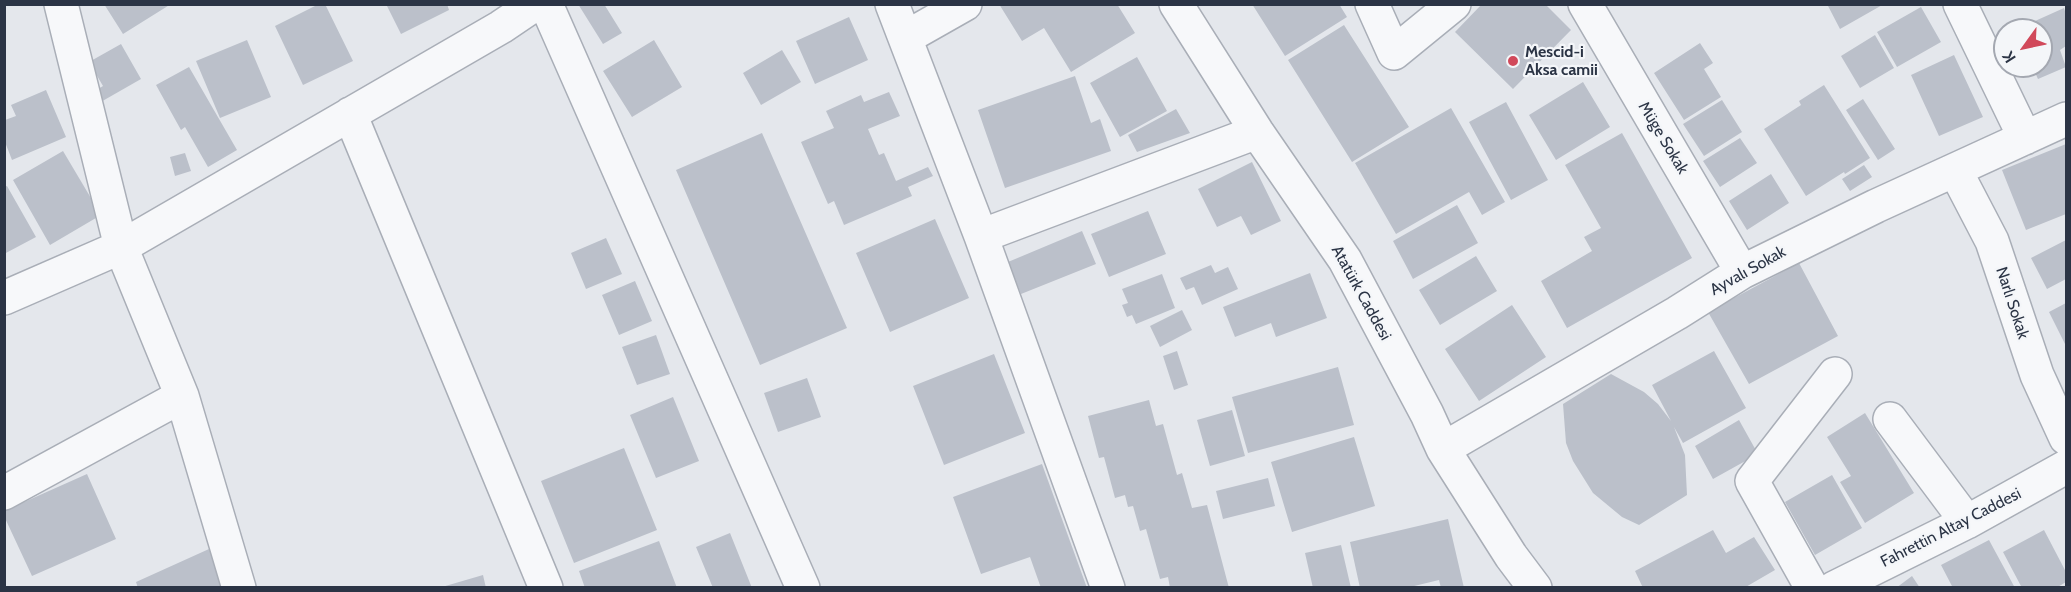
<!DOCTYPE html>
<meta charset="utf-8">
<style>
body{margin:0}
#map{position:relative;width:2071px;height:592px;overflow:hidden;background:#e4e7ec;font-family:Cabin,sans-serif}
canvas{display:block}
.frame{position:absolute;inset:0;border:6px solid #2b3445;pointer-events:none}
.north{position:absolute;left:1993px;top:18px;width:60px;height:60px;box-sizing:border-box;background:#f4f6f9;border:2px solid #a4a8b1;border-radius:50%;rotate:237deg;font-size:16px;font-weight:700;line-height:24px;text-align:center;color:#2b3445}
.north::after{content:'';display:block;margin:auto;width:21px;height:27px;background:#d1495b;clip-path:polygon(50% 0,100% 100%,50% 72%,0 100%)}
</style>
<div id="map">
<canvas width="2071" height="592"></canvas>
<div class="frame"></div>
<div class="north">K</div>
</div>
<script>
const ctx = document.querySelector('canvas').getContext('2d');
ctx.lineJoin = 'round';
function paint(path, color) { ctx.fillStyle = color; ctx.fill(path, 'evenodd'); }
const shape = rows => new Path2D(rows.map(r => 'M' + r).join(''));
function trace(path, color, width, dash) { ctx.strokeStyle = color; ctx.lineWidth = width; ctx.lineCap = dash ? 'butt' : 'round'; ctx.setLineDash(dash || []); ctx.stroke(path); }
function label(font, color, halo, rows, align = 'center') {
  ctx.font = font + ' Cabin,sans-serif'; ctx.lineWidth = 4.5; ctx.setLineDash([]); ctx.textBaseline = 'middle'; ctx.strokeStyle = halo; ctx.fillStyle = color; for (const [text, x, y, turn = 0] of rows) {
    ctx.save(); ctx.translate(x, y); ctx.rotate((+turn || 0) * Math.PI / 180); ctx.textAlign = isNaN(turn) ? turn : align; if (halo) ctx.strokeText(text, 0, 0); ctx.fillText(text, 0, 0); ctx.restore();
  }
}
paint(shape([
 [104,4,171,4,123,34],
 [319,4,325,4,353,61,303,85,275,26],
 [386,4,447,4,449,10,401,34],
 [578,4,604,4,622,33,603,44],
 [999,4,1117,4,1135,33,1071,72,1044,28,1022,41],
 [1252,4,1339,4,1347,17,1285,56],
 [1482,4,1545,4,1571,30,1513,89,1455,32],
 [1827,4,1884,4,1840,29],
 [1921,7,1941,42,1897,67,1877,32],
 [2064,8,2066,14,2066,46,2060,50,2066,67,2038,79,2032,66,2041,66,2041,30,2015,30],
 [849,17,868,60,815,84,796,41],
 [1344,25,1409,127,1352,162,1288,60],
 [1875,35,1894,68,1860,88,1841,56],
 [247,40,271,97,220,118,196,61],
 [654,40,682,87,632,117,603,71],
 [1700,43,1713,63,1704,69,1721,97,1684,120,1654,73],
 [121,44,141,79,99,103,93,92,103,86,89,62],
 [782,50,801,82,761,105,743,73],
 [1954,55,1983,117,1939,136,1911,75],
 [1137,57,1167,111,1120,137,1090,83],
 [189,67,237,150,208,167,185,127,181,130,156,85],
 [1075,76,1091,123,1100,119,1111,151,1005,188,978,110],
 [1583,82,1610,127,1556,160,1529,115],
 [1824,85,1870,158,1845,174,1844,172,1806,196,1764,129,1801,105,1799,101],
 [46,90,66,137,12,160,5,142,5,120,16,116,11,105],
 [889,92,900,116,868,129,879,155,884,153,896,181,928,167,933,176,908,187,912,196,844,225,834,201,828,204,801,142,834,128,826,111,861,95,864,102],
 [1863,99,1895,149,1878,160,1846,110],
 [1722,100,1742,132,1704,156,1683,124],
 [1506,102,1548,180,1511,200,1469,122],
 [1451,108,1505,202,1482,215,1469,192,1396,234,1355,163],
 [1176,109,1190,133,1137,152,1128,135],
 [762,133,847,328,760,365,676,170],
 [1622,133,1692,258,1567,328,1541,281,1592,251,1584,237,1601,228,1565,165],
 [1740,138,1757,163,1720,187,1703,161],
 [2066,144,2066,214,2026,230,2002,170],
 [63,151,101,215,50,245,13,180],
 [185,153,191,171,175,176,170,157],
 [1252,162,1281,221,1251,235,1241,216,1217,227,1198,189],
 [1864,165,1872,177,1850,191,1842,179],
 [1771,174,1789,203,1747,230,1729,201],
 [7,186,36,237,4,254,4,187],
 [1457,205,1478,243,1413,279,1393,241],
 [1148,211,1166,254,1109,277,1091,234],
 [935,219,969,298,890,332,856,253],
 [1082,231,1096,264,1021,294,1008,262],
 [606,238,622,274,586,289,571,253],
 [2066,240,2066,279,2047,289,2031,258],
 [1476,256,1497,291,1440,325,1419,290],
 [1799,263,1838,336,1749,384,1708,312],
 [1211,265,1215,273,1228,267,1238,289,1202,305,1194,287,1186,290,1180,278],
 [1310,273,1327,318,1276,337,1271,323,1235,337,1223,307],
 [1162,274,1175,308,1136,324,1132,315,1127,317,1122,305,1128,303,1122,289],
 [635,281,652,321,619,335,602,295],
 [2066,303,2066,346,2049,312],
 [1512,305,1546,357,1479,401,1445,349],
 [1182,310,1192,330,1160,347,1150,326],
 [656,335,670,374,637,385,622,347],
 [1177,351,1188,385,1174,390,1163,356],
 [1714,351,1746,408,1683,443,1674,427,1685,455,1687,495,1639,525,1622,517,1593,493,1573,461,1566,443,1563,404,1611,374,1644,392,1658,404,1671,421,1652,385],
 [994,354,1025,433,944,465,913,386],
 [1338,367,1354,425,1248,453,1232,397],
 [807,378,821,417,778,432,764,393],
 [673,397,699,461,656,478,630,415],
 [1149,400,1156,426,1163,424,1177,475,1182,473,1192,508,1207,505,1229,588,1170,588,1168,577,1160,579,1146,529,1140,531,1133,506,1128,507,1125,495,1115,498,1104,457,1099,458,1088,416],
 [1232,410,1245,456,1210,466,1197,420],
 [1865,413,1914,493,1865,523,1840,482,1851,476,1827,437],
 [1739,420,1758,454,1713,479,1695,446],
 [1354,437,1375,506,1292,532,1271,462],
 [624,448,657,530,574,563,541,481],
 [1042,464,1087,588,1041,588,1030,557,981,574,953,497],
 [87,474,116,539,32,576,4,516,4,511],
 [1832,475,1862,528,1815,555,1785,502],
 [1268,478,1275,506,1223,519,1216,491],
 [1448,519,1464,588,1441,588,1439,580,1406,588,1360,588,1350,542],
 [1713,530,1726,553,1754,537,1775,570,1744,588,1643,588,1635,571],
 [2044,530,2066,572,2066,582,2056,588,2022,588,2003,552],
 [730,533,752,588,713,588,696,547],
 [1989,540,2015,588,1953,588,1941,565],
 [659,541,677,588,585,588,579,571],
 [1341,545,1351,588,1313,588,1305,553],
 [209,549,226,588,138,588,136,582],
 [483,575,486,588,442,588,442,587],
 [1912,576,1920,588,1896,588]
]), '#bbc0ca');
const minor = shape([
 [61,4,121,247,182,396,239,588],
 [546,4,803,588],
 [892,4,981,236,1108,588],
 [1176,4,1257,132,1345,260,1427,414,1443,449,1511,556,1535,588],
 [1372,4,1394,53,1454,4],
 [1585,4,1742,272],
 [1960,4,2025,138],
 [905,38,965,4],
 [350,114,546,588],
 [1955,170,1992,241,2037,375,2066,438],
 [981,236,1257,132],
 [4,298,121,247,501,27,535,4],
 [1890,419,1967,522],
 [1443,449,1677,313,1742,272,1876,206,2066,119],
 [4,493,182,396],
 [1812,588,1752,481,1835,374],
 [1834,588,1967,522,2066,467]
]);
trace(minor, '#a9aeb7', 36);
trace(minor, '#f7f8fa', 33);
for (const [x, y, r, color] of [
 [1513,61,6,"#d1495b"]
]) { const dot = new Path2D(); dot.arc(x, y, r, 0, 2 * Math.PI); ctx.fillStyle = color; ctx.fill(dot); trace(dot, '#f4f6f9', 2); }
label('bold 16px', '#2b3445', '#f4f6f9', [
 ["Mescid-i",1525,52],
 ["Aksa camii",1525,70]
], 'left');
label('16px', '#2b3445', '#f4f6f9', [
 ["Müge Sokak",1663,138,59],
 ["Ayvalı Sokak",1748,271,-29],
 ["Atatürk Caddesi",1361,293,61],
 ["Narlı Sokak",2012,303,72],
 ["Fahrettin Altay Caddesi",1951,528,-27]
]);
</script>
